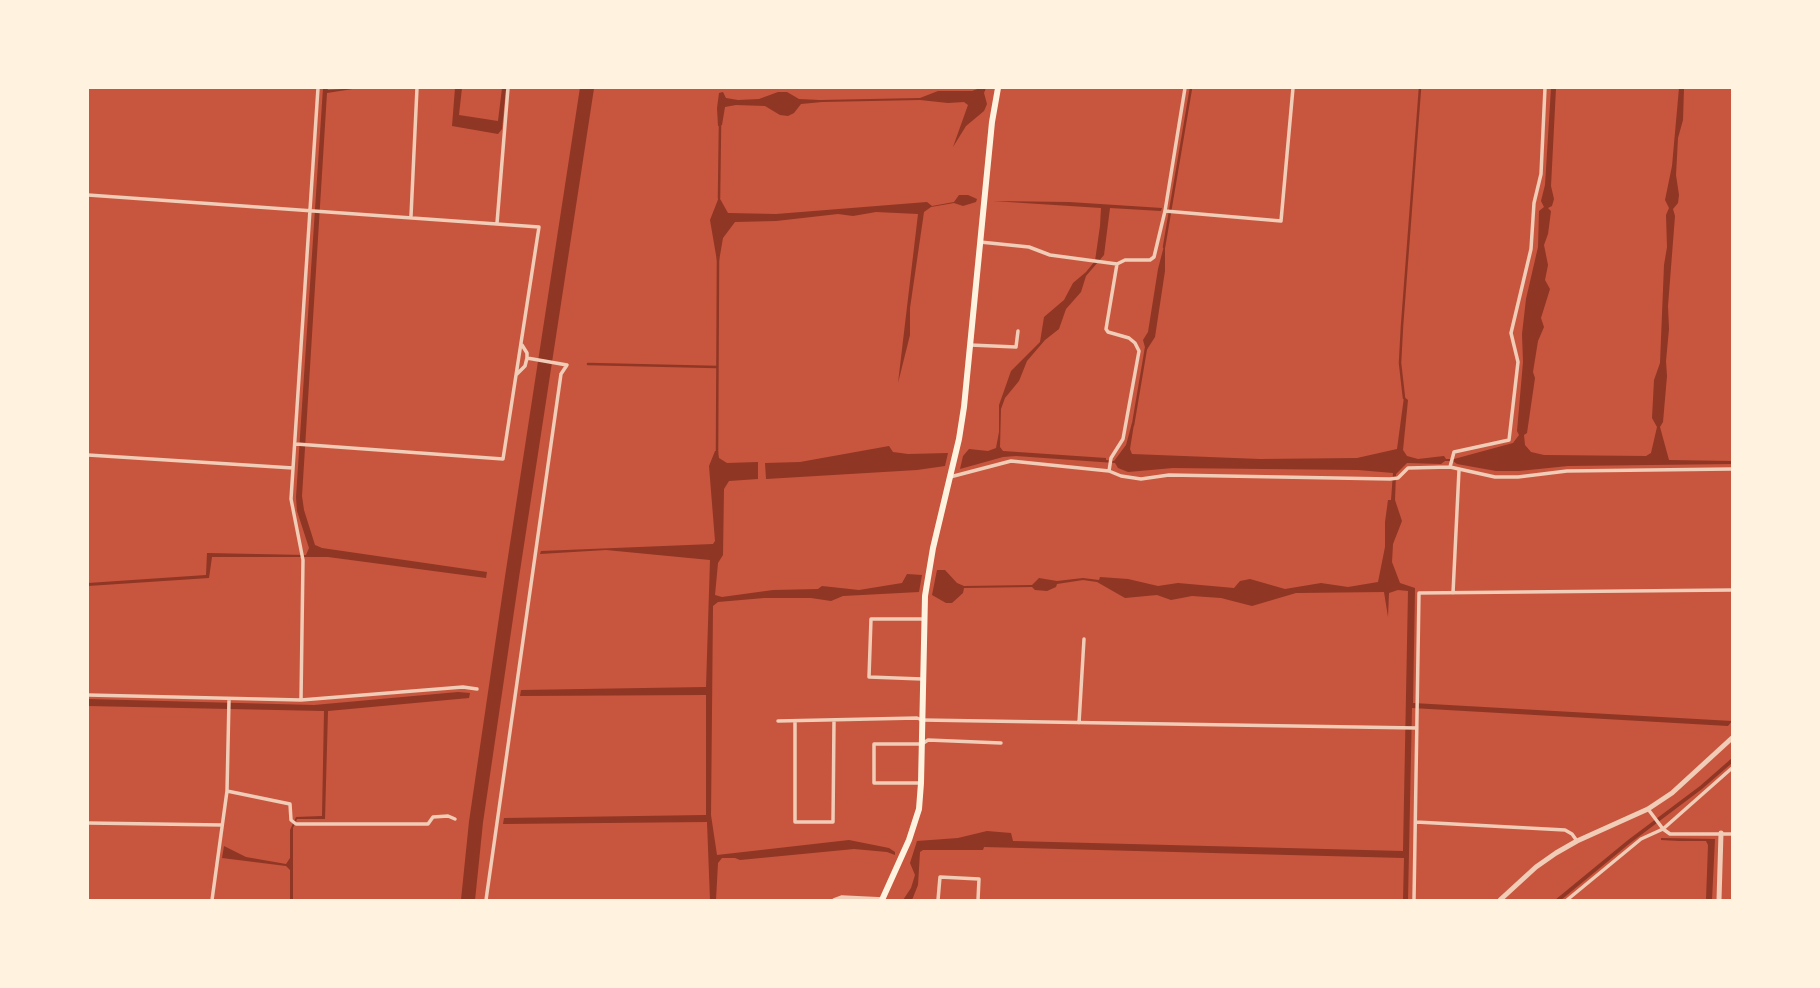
<!DOCTYPE html>
<style>
body{margin:0}
#map{position:relative;width:1820px;height:988px;overflow:hidden;background:#c8553d;font-family:"Fira Sans Condensed",sans-serif}
canvas{display:block}
.frame{position:absolute;inset:0;border:89px solid #fff3e0;pointer-events:none}
</style>
<div id="map">
<canvas width="1820" height="988"></canvas>
<div class="frame"></div>
</div>
<script>
const ctx = document.querySelector('canvas').getContext('2d');
ctx.lineJoin = 'round';
function paint(path, color) { ctx.fillStyle = color; ctx.fill(path, 'evenodd'); }
const shape = rows => new Path2D(rows.map(r => 'M' + r).join(''));
function trace(path, color, width, dash) { ctx.strokeStyle = color; ctx.lineWidth = width; ctx.lineCap = dash ? 'butt' : 'round'; ctx.setLineDash(dash || []); ctx.stroke(path); }
paint(shape([
 [323,88,327,88,328,90,359,88,327,93,302,496,304,510,315,545,322,548,487,572,486,578,328,557,212,557,209,578,88,586,88,583,206,575,207,553,306,555,309,548,297,511,296,497],
 [455,88,462,88,459,115,498,121,502,88,506,88,502,129,498,134,452,126],
 [980,88,986,88,984,93,987,104,984,111,966,126,953,147,968,105,964,102,948,103,920,100,822,102,801,104,794,113,788,116,780,115,765,106,736,105,725,107,722,125,718,126,717,108,719,93,723,92,726,98,738,100,759,99,778,92,787,92,799,99,820,100,920,98,938,91,972,91],
 [1551,88,1556,88,1551,186,1554,199,1552,206,1548,208,1551,211,1548,234,1544,245,1548,265,1545,280,1550,289,1541,318,1544,327,1538,341,1533,372,1535,378,1527,433,1524,435,1525,445,1531,452,1544,455,1646,456,1651,453,1657,427,1652,418,1654,380,1660,363,1664,265,1667,247,1666,215,1669,208,1665,200,1672,166,1679,88,1684,88,1683,120,1678,138,1676,175,1679,195,1678,203,1673,209,1675,216,1668,306,1669,329,1666,361,1667,376,1663,422,1660,427,1669,460,1732,461,1732,464,1568,466,1519,471,1496,471,1457,464,1453,461,1445,461,1441,464,1407,463,1396,474,1395,500,1402,521,1393,544,1392,562,1400,583,1415,588,1413,703,1732,721,1728,726,1412,708,1408,900,1403,900,1404,858,984,847,983,850,923,850,920,852,918,885,912,900,903,900,911,888,915,875,910,863,917,841,958,838,987,831,1011,833,1013,841,1403,851,1408,591,1398,590,1389,593,1388,617,1384,592,1296,593,1252,606,1221,598,1192,596,1171,600,1157,595,1125,598,1097,582,1083,580,1057,584,1056,587,1047,591,1035,590,1032,587,964,588,963,593,952,603,946,603,932,595,937,570,945,570,957,583,964,586,1032,585,1039,578,1057,581,1083,578,1099,580,1100,577,1128,579,1158,586,1178,583,1234,588,1240,581,1250,579,1285,589,1321,583,1348,587,1378,582,1385,547,1385,522,1388,500,1391,500,1393,473,1358,470,1173,468,1128,472,1118,468,1115,463,1016,456,1003,457,960,469,963,456,969,449,988,451,996,448,999,432,999,405,1011,371,1040,342,1044,317,1064,300,1073,283,1086,272,1095,261,1100,226,1101,208,993,201,1069,202,1162,208,1161,211,1110,208,1104,255,1086,276,1081,292,1066,309,1059,329,1045,340,1027,361,1019,381,1005,398,1001,409,1000,447,1003,451,1106,458,1106,460,1114,461,1126,445,1132,423,1134,424,1130,449,1132,454,1260,459,1357,458,1397,449,1404,397,1408,400,1403,450,1407,456,1418,459,1444,456,1446,459,1454,459,1513,443,1519,435,1517,431,1523,362,1522,334,1526,299,1538,247,1539,211,1544,207,1541,201,1545,185],
 [959,195,968,195,977,199,976,202,963,206,954,203,931,207,924,212,910,308,910,335,898,383,918,214,876,212,853,216,838,214,776,221,735,222,723,238,719,261,717,261,710,220,719,197,728,213,776,214,927,202,932,206,954,202],
 [1165,242,1165,271,1155,337,1146,351,1143,340,1148,332,1158,269],
 [889,446,893,452,908,454,948,453,945,466,917,470,766,479,765,463,800,462],
 [715,451,718,451,719,458,727,463,758,462,758,479,729,481,724,489,723,555,718,563,715,595,722,597,773,590,818,589,822,586,859,590,902,583,907,574,922,575,919,592,843,596,831,601,811,598,764,598,718,602,713,606,711,815,717,855,849,840,889,848,895,852,895,855,887,852,854,849,740,860,735,858,722,858,718,863,716,900,710,900,707,822,503,824,504,818,706,815,706,695,520,696,521,690,706,687,710,560,606,550,540,554,541,551,713,544,715,541,709,466],
 [458,692,470,693,469,698,328,711,325,819,297,819,293,828,293,900,290,900,290,870,286,866,222,858,224,846,246,857,286,864,290,858,290,830,296,817,322,816,324,711,88,706,88,699,314,705],
 [1732,758,1732,763,1702,789,1629,844,1561,900,1555,900,1628,840,1700,786],
 [1661,838,1715,839,1712,900,1706,900,1708,845,1706,841,1679,841,1661,840]
]), '#8f3625');
trace(shape([
 [719,198,720,124],
 [1164,247,1191,88],
 [588,364,717,367],
 [1404,398,1400,363,1402,326,1420,88],
 [1133,425,1146,348],
 [717,453,718,257]
]), '#8f3625', 2.5);
trace(shape([
 [468,900,476,822,512,577,587,88]
]), '#8f3625', 14);
trace(shape([
 [1545,88,1541,174,1534,203,1531,249,1511,333,1518,362,1509,440,1454,452,1450,467,1495,477,1518,477,1567,471,1732,469],
 [88,195,539,227,503,459,296,444],
 [1165,211,1281,221,1293,88],
 [411,216,417,88],
 [497,223,508,88],
 [980,242,1029,247,1050,255,1117,264,1125,260,1150,260,1154,257,1165,211,1185,88],
 [970,345,1016,347,1018,331],
 [517,374,525,366,527,358,527,353,522,345],
 [88,455,293,468],
 [1109,471,1121,476,1141,479,1169,475,1390,479,1398,478,1408,468,1450,467],
 [950,477,1011,461,1109,471,1111,458,1123,439,1139,351,1135,343,1129,338,1108,332,1106,329,1117,264],
 [1453,593,1459,470],
 [922,679,869,677,871,619,924,619],
 [88,695,301,700,463,687,477,689],
 [301,700,303,560,291,499,318,88],
 [778,721,917,718,922,720,1417,728],
 [795,721,795,822,833,822,834,721],
 [1079,723,1084,639],
 [921,783,874,783,874,744,922,744,928,740,1001,743],
 [227,791,290,804,291,820,296,824,428,824,433,817,448,816,455,819],
 [1648,809,1663,829,1670,834,1732,834],
 [1416,822,1565,830,1572,834,1577,841],
 [88,823,222,825],
 [212,900,227,791,229,700],
 [486,900,561,374,567,365,527,358],
 [834,900,842,897,883,899],
 [938,900,940,877,979,879,978,900],
 [1414,900,1419,593,1732,590],
 [1567,900,1641,839,1663,829,1732,768]
]), '#f1ccb7', 3.5);
trace(shape([
 [1500,900,1536,867,1556,853,1577,841,1648,809,1672,793,1732,738],
 [1719,900,1721,833]
]), '#f1ccb7', 5);
trace(shape([
 [882,900,909,840,919,809,921,783,925,596,933,548,959,439,964,407,992,122,998,88]
]), '#fff3e0', 6);
</script>
